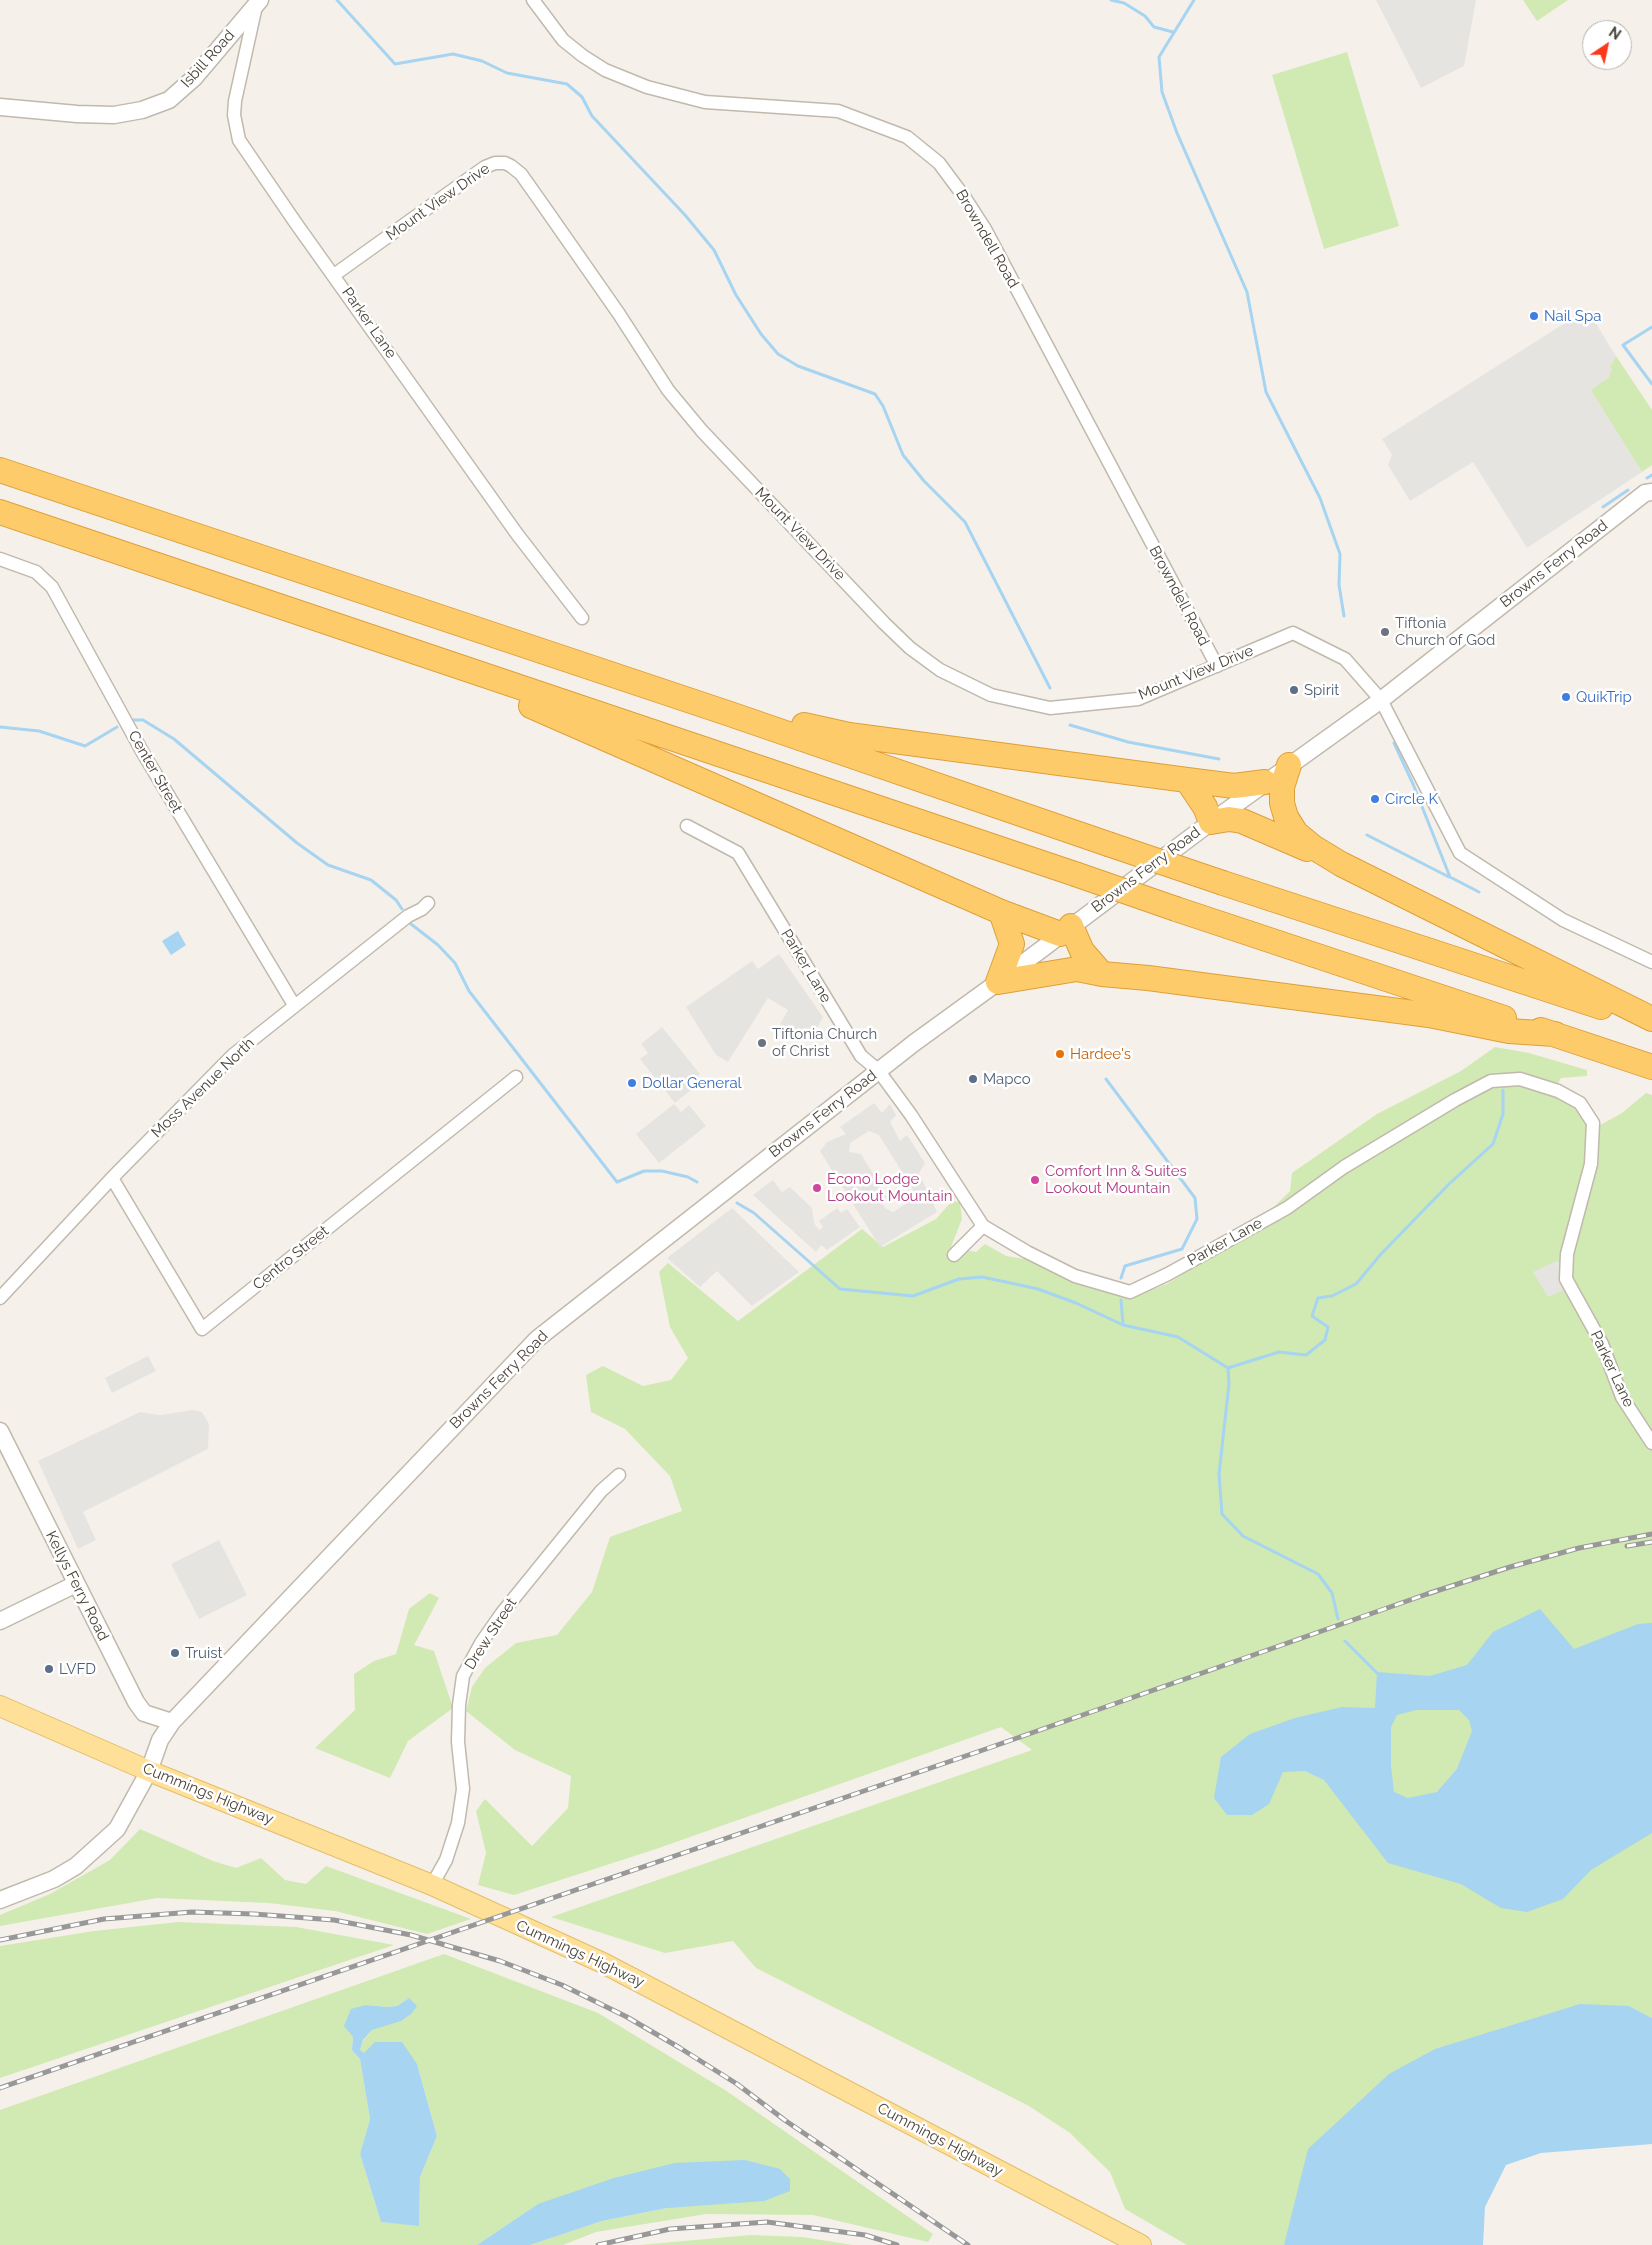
<!DOCTYPE html>
<style>
body{margin:0}
#map{position:relative;width:1652px;height:2245px;overflow:hidden;background:#f5f1ea;font-family:Raleway,sans-serif}
canvas{display:block}
.north{position:absolute;left:1582px;top:20px;width:50px;height:50px;box-sizing:border-box;background:#fff;border:1px solid #b6b3af;border-radius:50%;rotate:34deg;font-size:14px;font-weight:700;line-height:20px;text-align:center;color:#494238}
.north::after{content:'';display:block;margin:auto;width:18px;height:22px;background:#fa391b;clip-path:polygon(50% 0,100% 100%,50% 72%,0 100%)}
</style>
<div id="map">
<canvas width="1652" height="2245"></canvas>
<div class="north">N</div>
</div>
<script>
const ctx = document.querySelector('canvas').getContext('2d');
ctx.lineJoin = 'round';
function paint(path, color) { ctx.fillStyle = color; ctx.fill(path, 'evenodd'); }
const shape = rows => new Path2D(rows.map(r => 'M' + r).join(''));
function trace(path, color, width, dash) { ctx.strokeStyle = color; ctx.lineWidth = width; ctx.lineCap = dash ? 'butt' : 'round'; ctx.setLineDash(dash || []); ctx.stroke(path); }
function label(font, color, halo, rows, align = 'center') {
  ctx.font = font + ' Raleway,sans-serif'; ctx.lineWidth = 5; ctx.setLineDash([]); ctx.textBaseline = 'middle'; ctx.strokeStyle = halo; ctx.fillStyle = color; for (const [text, x, y, turn = 0] of rows) {
    ctx.save(); ctx.translate(x, y); ctx.rotate((+turn || 0) * Math.PI / 180); ctx.textAlign = isNaN(turn) ? turn : align; if (halo) ctx.strokeText(text, 0, 0); ctx.fillText(text, 0, 0); ctx.restore();
  }
}
paint(shape([
 [1523,0,1568,0,1537,21],
 [1347,52,1399,226,1324,249,1272,75],
 [1616,356,1652,410,1652,465,1642,472,1590,390,1609,377,1610,366],
 [1495,1047,1529,1053,1587,1070,1587,1076,1561,1078,1552,1094,1573,1104,1595,1128,1622,1113,1646,1093,1652,1095,1652,2018,1629,2006,1287,2238,1284,2245,1187,2245,1125,2209,1110,2172,1070,2133,1029,2106,756,1968,733,1941,665,1953,551,1917,1032,1750,1001,1727,656,1849,514,1895,478,1885,486,1853,476,1811,485,1799,532,1846,568,1808,571,1776,515,1750,466,1711,472,1687,485,1668,516,1643,557,1635,592,1592,610,1537,682,1511,670,1476,625,1429,591,1412,586,1375,603,1366,643,1386,671,1380,688,1358,670,1327,659,1272,668,1263,738,1321,862,1229,883,1247,936,1219,952,1201,960,1202,962,1219,951,1247,976,1252,985,1244,1006,1256,1036,1261,1130,1297,1167,1284,1246,1235,1290,1191,1292,1173,1377,1114,1461,1071],
 [430,1593,439,1598,414,1645,434,1651,453,1708,408,1741,390,1778,315,1748,355,1710,354,1674,374,1661,396,1654,409,1609],
 [140,1829,213,1861,236,1868,261,1858,285,1880,306,1884,326,1866,471,1919,427,1934,335,1911,269,1903,157,1898,0,1926,0,1915,50,1894,110,1860],
 [178,1922,296,1927,394,1945,0,2078,0,1946,94,1931],
 [444,1954,598,2013,725,2090,933,2234,928,2242,813,2215,706,2214,596,2232,563,2245,530,2245,602,2221,667,2208,538,2204,477,2245,0,2245,0,2110],
 [409,1998,382,2026,372,2030,363,2041,360,2050,364,2053,417,2064,437,2136,420,2177,419,2225,381,2222,360,2154,370,2119,360,2059,352,2050,353,2037,366,2005,387,2007,397,2006],
 [751,2235,802,2237,853,2245,640,2245]
]), '#d1e9b3');
paint(shape([
 [1376,0,1476,0,1464,66,1421,88],
 [1587,309,1616,356,1610,366,1612,370,1609,377,1591,390,1642,472,1527,548,1473,462,1410,501,1388,465,1392,455,1382,439],
 [779,954,823,1017,810,1041,780,1024,788,1010,768,998,728,1062,716,1055,686,1007,752,961,758,969],
 [662,1027,700,1074,688,1083,692,1089,675,1103,640,1059,648,1053,641,1044],
 [874,1103,882,1113,890,1104,896,1115,890,1122,900,1141,907,1135,925,1163,919,1173,937,1212,880,1247,820,1151,827,1142,846,1134,840,1127],
 [869,1131,879,1135,912,1188,914,1196,912,1200,893,1212,885,1208,881,1201,889,1200,861,1154,849,1152,850,1143],
 [674,1104,681,1112,689,1105,706,1126,659,1163,636,1134],
 [773,1180,782,1192,790,1187,812,1208,814,1223,819,1230,823,1227,819,1221,837,1208,841,1213,847,1209,860,1227,827,1250,821,1245,816,1252,753,1195],
 [732,1208,799,1272,752,1306,717,1271,700,1287,667,1258],
 [1556,1261,1566,1264,1571,1287,1548,1297,1533,1272],
 [148,1356,156,1371,112,1393,105,1378],
 [193,1410,202,1412,209,1424,208,1449,83,1512,96,1540,78,1549,38,1461,140,1412,160,1415],
 [219,1540,247,1595,199,1619,171,1564]
]), '#e6e4e1');
paint(shape([
 [178,931,186,945,171,955,162,941],
 [1540,1609,1574,1649,1638,1624,1652,1623,1652,1833,1591,1870,1563,1899,1527,1912,1501,1908,1461,1884,1388,1863,1324,1780,1305,1771,1283,1772,1269,1804,1252,1815,1227,1815,1214,1798,1221,1757,1250,1734,1295,1718,1342,1707,1375,1708,1377,1672,1430,1676,1467,1665,1493,1632],
 [1416,1710,1459,1710,1469,1720,1472,1731,1457,1769,1437,1792,1408,1798,1394,1792,1391,1766,1391,1727,1397,1715],
 [409,1998,417,2006,411,2014,401,2021,372,2030,363,2040,360,2050,364,2053,375,2042,402,2042,417,2064,437,2136,420,2177,419,2226,381,2222,360,2154,370,2119,360,2059,352,2050,353,2037,344,2026,351,2009,366,2005,387,2007,397,2006],
 [1580,2004,1629,2006,1652,2018,1652,2144,1541,2153,1506,2165,1485,2207,1483,2245,1284,2245,1308,2149,1389,2074,1435,2049],
 [745,2160,780,2169,790,2179,790,2191,764,2201,667,2208,602,2221,530,2245,477,2245,538,2204,614,2178,675,2163]
]), '#a6d4f1');
trace(shape([
 [337,0,395,64,453,54,482,61,507,73,567,84,582,97,592,116,685,215,714,250,736,295,761,334,778,354,798,366,875,394,883,406,903,455,924,481,965,522,1050,688],
 [1111,0,1124,3,1145,16,1154,27,1173,32],
 [1194,0,1159,57,1162,92,1177,133,1247,292,1266,392,1320,498,1340,554,1339,585,1344,616],
 [1652,327,1623,345,1652,384],
 [1647,478,1652,475],
 [1603,507,1628,490],
 [128,720,143,720,174,739,297,843,328,865,371,880,396,900,402,909],
 [1070,725,1128,742,1219,759],
 [0,727,39,731,85,746,117,727],
 [1394,743,1413,784,1450,877,1479,892],
 [1367,835,1449,877],
 [411,924,438,945,455,963,469,991,617,1182,644,1171,662,1171,688,1177,697,1182],
 [1106,1079,1195,1198,1197,1219,1182,1249,1125,1266,1121,1278],
 [737,1203,754,1213,840,1289,913,1296,959,1279,982,1277,1006,1282,1038,1289,1076,1303,1123,1325,1178,1337,1228,1368,1279,1352,1306,1355,1325,1340,1328,1327,1312,1316,1318,1298,1332,1296,1356,1284,1381,1254,1449,1184,1493,1144,1503,1114,1503,1090],
 [1121,1300,1123,1324],
 [1228,1368,1229,1384,1219,1474,1222,1514,1243,1536,1318,1574,1332,1593,1338,1619],
 [1345,1641,1379,1675]
]), '#a6d4f1', 3);
const minor = shape([
 [533,0,563,40,583,56,605,70,647,87,705,102,838,111,907,137,939,163,965,198,985,229,1217,666],
 [256,6,235,101,234,115,239,140,295,222,517,534,582,618],
 [334,275,485,167,495,163,505,163,511,166,521,174,545,208,619,314,668,390,702,431,884,623,910,648,940,670,991,695,1050,708,1138,699,1293,633,1345,659,1381,700,1460,853,1563,920,1652,962],
 [0,559,36,572,52,587,143,753,294,1005],
 [687,826,738,853,861,1056,878,1070,911,1115,983,1226,1027,1252,1075,1276,1130,1292,1168,1274,1287,1208,1344,1167,1455,1100,1491,1081,1520,1079,1558,1091,1580,1103,1593,1123,1591,1164,1567,1254,1566,1279,1602,1344,1622,1397,1652,1443],
 [112,1178,202,1329,516,1077],
 [954,1255,983,1226],
 [0,1298,112,1178,233,1055,408,916,422,909,428,903],
 [432,1885,446,1860,458,1823,463,1789,458,1742,459,1705,463,1676,481,1643,502,1613,601,1491,619,1475]
]);
const tertiary = shape([
 [0,107,77,114,114,115,142,110,169,100,194,78,260,0],
 [0,1431,136,1702,144,1713,172,1722],
 [0,1621,76,1584],
 [0,1900,54,1879,76,1866,117,1829,149,1771,160,1740,172,1722,537,1339,914,1043,998,982,1211,822,1381,700,1645,493,1652,492]
]);
const primary = shape([
 [0,1706,149,1771,432,1885,603,1963,1141,2245]
]);
const motorway = shape([
 [0,470,730,714,1108,844],
 [0,512,1075,874],
 [531,706,1001,912,1012,944,998,982],
 [804,725,849,735,1187,780,1234,786,1265,782],
 [1289,765,1282,787,1282,803,1286,817,1296,833,1313,847,1341,864,1652,1019],
 [1187,780,1205,807,1211,822,1229,819,1242,821,1307,849],
 [1223,883,1601,1007],
 [1176,909,1504,1018],
 [1001,912,1060,934],
 [1071,926,1082,951,1102,974],
 [998,982,1077,969,1102,974,1148,978,1429,1015,1509,1031,1555,1034],
 [1541,1030,1652,1067]
]);
trace(minor, '#c0b9ac', 15);
trace(tertiary, '#c0b9ac', 19);
trace(primary, '#e4bd68', 22);
trace(motorway, '#de9f3a', 26);
trace(minor, '#fff', 12);
trace(tertiary, '#fff', 16);
trace(primary, '#fee099', 20);
trace(motorway, '#fecb6b', 24);
const rail = shape([
 [1627,1546,1652,1542],
 [0,1940,104,1919,192,1912,254,1914,334,1920,411,1935,500,1961,562,1985,627,2017,680,2048,737,2084,786,2121,968,2245],
 [0,2088,983,1750,1427,1594,1510,1567,1579,1548,1652,1534],
 [598,2245,670,2229,767,2222,865,2235,897,2245]
]);
trace(rail, '#989898', 5);
trace(rail, '#fff', 3, [9]);
const motorwayBridge = shape([
 [1108,844,1223,883],
 [1075,874,1176,909]
]);
trace(motorwayBridge, '#de9f3a', 26, []);
trace(motorwayBridge, '#fecb6b', 24);
for (const [x, y, r, color] of [
 [1534,316,5,"#3f7fe0"],
 [1385,632,5,"#6b7280"],
 [1294,690,5,"#5c6f8a"],
 [1566,697,5,"#3f7fe0"],
 [1375,799,5,"#3f7fe0"],
 [762,1043,5,"#6b7280"],
 [1060,1054,5,"#e8710a"],
 [973,1079,5,"#5c6f8a"],
 [632,1083,5,"#3f7fe0"],
 [1035,1180,5,"#d1479c"],
 [817,1188,5,"#d1479c"],
 [175,1653,5,"#5c6f8a"],
 [49,1669,5,"#5c6f8a"]
]) { const dot = new Path2D(); dot.arc(x, y, r, 0, 2 * Math.PI); ctx.fillStyle = color; ctx.fill(dot); trace(dot, '#fff', 2); }
label('15px', '#494238', '#fff', [
 ["Isbill Road",208,59,-48],
 ["Mount View Drive",438,202,-35],
 ["Browndell Road",987,239,60],
 ["Parker Lane",369,323,55],
 ["Mount View Drive",800,534,46],
 ["Browns Ferry Road",1554,564,-38],
 ["Browndell Road",1179,596,62],
 ["Mount View Drive",1196,673,-22],
 ["Center Street",155,772,60],
 ["Browns Ferry Road",1146,870,-37],
 ["Parker Lane",806,966,59],
 ["Moss Avenue North",203,1088,-44],
 ["Browns Ferry Road",823,1114,-38],
 ["Parker Lane",1225,1242,-29],
 ["Centro Street",291,1258,-39],
 ["Parker Lane",1612,1369,65],
 ["Browns Ferry Road",499,1380,-45],
 ["Kellys Ferry Road",77,1586,63],
 ["Drew Street",491,1634,-57],
 ["Cummings Highway",208,1794,22],
 ["Cummings Highway",580,1954,25],
 ["Cummings Highway",940,2140,28]
]);
label('15px', '#366cbe', '#fff', [
 ["Nail Spa",1544,316],
 ["QuikTrip",1576,697],
 ["Circle K",1385,799],
 ["Dollar General",642,1083]
], 'left');
label('15px', '#5b616d', '#fff', [
 ["Tiftonia",1395,623],
 ["Church of God",1395,640],
 ["Tiftonia Church",772,1034],
 ["of Christ",772,1051]
], 'left');
label('15px', '#4e5e75', '#fff', [
 ["Spirit",1304,690],
 ["Mapco",983,1079],
 ["Truist",185,1653],
 ["LVFD",59,1669]
], 'left');
label('15px', '#c56008', '#fff', [
 ["Hardee's",1070,1054]
], 'left');
label('15px', '#b23c85', '#fff', [
 ["Comfort Inn & Suites",1045,1171],
 ["Lookout Mountain",1045,1188],
 ["Econo Lodge",827,1179],
 ["Lookout Mountain",827,1196]
], 'left');
</script>
